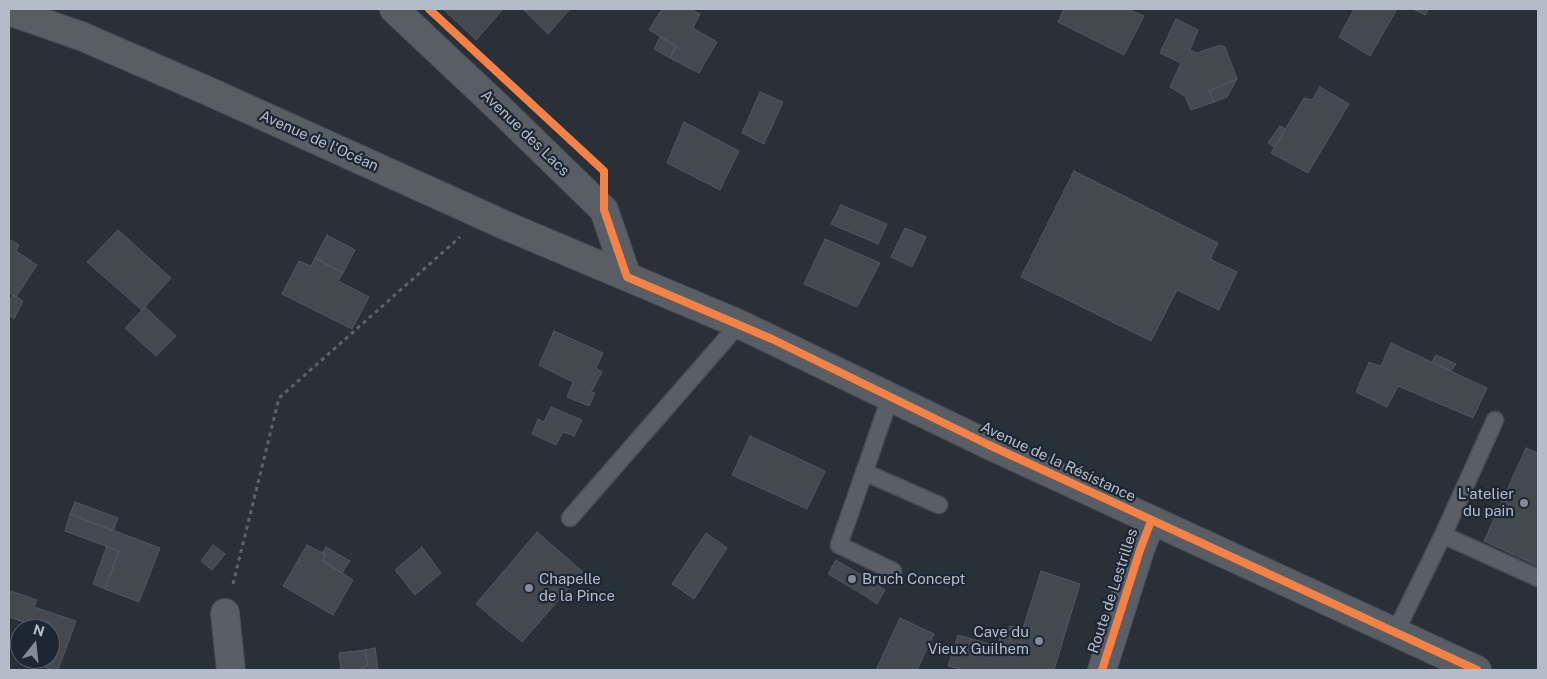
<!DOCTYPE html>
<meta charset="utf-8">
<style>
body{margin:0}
#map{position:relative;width:1547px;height:679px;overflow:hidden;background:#2a3038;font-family:"Public Sans",sans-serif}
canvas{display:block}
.frame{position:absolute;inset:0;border:10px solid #b4bcc9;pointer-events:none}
.north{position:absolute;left:10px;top:619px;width:50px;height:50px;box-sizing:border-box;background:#1d2633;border:1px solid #59626f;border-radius:50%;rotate:16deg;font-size:14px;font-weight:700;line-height:20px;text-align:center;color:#b4bcc9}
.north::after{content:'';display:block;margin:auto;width:18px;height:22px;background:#848b96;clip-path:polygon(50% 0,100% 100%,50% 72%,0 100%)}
</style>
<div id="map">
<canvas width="1547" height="679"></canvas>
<div class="frame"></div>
<div class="north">N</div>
</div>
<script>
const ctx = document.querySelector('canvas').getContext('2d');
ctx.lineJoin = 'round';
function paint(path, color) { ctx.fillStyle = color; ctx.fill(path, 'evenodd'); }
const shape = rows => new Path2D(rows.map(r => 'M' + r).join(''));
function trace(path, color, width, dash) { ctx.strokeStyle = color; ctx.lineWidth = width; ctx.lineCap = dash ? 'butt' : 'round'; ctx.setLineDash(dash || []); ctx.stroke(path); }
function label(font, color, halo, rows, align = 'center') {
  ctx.font = font + ' "Public Sans",sans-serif'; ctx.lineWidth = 4.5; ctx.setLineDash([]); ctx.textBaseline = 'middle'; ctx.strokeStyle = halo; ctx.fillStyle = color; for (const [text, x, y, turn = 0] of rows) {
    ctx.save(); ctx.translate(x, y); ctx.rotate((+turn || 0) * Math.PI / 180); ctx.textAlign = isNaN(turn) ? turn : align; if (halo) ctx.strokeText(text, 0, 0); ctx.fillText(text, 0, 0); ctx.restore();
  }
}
const building = shape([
 [443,9,503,9,476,40,443,9],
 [523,9,567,9,569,10,548,34,523,9],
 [662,9,690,9,700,14,693,28,717,42,699,73,670,58,676,46,649,30,662,9],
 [1064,9,1128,9,1144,16,1124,55,1058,22,1064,9],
 [1354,9,1397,9,1370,56,1339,37,1354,9],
 [1413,9,1429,9,1425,15,1413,9],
 [1176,19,1198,30,1190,50,1196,53,1221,45,1225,47,1237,79,1209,91,1214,102,1191,110,1185,96,1170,87,1181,63,1160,53,1176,19],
 [660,37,676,46,670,58,654,49,660,37],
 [1237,79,1227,97,1214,102,1209,91,1237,79],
 [1320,87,1349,104,1308,173,1271,153,1304,98,1312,100,1320,87],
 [760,92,783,102,764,144,742,133,760,92],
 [684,122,739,151,720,190,667,163,684,122],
 [1280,126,1285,129,1275,148,1268,143,1280,126],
 [1074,171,1218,243,1210,259,1237,272,1219,310,1177,290,1151,341,1021,277,1074,171],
 [841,205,887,224,878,244,831,224,841,205],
 [905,228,926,237,912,267,891,257,905,228],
 [118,230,171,278,142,310,87,262,118,230],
 [327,235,355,250,343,273,315,258,327,235],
 [9,239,19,245,16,251,37,265,16,297,9,293,9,239],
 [825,239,880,263,857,307,804,284,825,239],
 [315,258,343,273,338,281,369,297,352,329,282,294,299,261,311,266,315,258],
 [13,295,23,301,14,319,9,315,9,302,13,295],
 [145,307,176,336,156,356,125,328,145,307],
 [554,331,603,353,596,368,602,372,591,392,595,393,589,406,567,397,573,382,539,365,554,331],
 [1391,343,1487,388,1473,418,1398,386,1387,407,1356,392,1369,362,1381,366,1391,343],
 [1436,355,1456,364,1451,371,1432,362,1436,355],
 [551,407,582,420,574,436,563,432,556,445,532,434,538,419,544,422,551,407],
 [750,436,825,471,807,509,732,475,750,436],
 [1526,448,1538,453,1538,566,1484,541,1526,448],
 [75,502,118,518,113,531,70,514,75,502],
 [70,514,160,548,139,602,105,589,119,551,65,531,70,514],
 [537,532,583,572,522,642,476,604,537,532],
 [706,533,727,548,694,599,672,584,706,533],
 [213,545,225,554,212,570,201,561,213,545],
 [307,545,325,554,323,561,353,580,333,615,283,586,307,545],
 [107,546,119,551,105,589,93,584,107,546],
 [326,547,350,561,342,573,323,561,325,554,322,553,326,547],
 [422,547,441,573,415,595,395,570,422,547],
 [836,560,876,584,867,597,828,574,836,560],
 [1041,571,1080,584,1054,670,964,670,948,666,958,635,997,646,1002,632,1008,633,1010,626,1023,629,1041,571],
 [876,584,885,590,877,604,867,597,876,584],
 [11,591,37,600,34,607,76,621,58,670,53,670,23,660,50,659,50,629,34,629,35,626,9,617,9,596,11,591],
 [900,618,934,634,917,670,876,670,900,618],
 [375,648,378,670,361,670,361,668,368,666,365,650,375,648],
 [365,650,368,666,361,668,361,670,338,670,341,670,339,653,365,650]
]);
paint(building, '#444950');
trace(building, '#52575f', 1);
const service = shape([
 [890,398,839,545,893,571],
 [864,472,939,505],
 [570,518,739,324],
 [1443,535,1495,420],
 [1395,633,1443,535,1538,578]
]);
const minor = shape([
 [225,613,231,670]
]);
const tertiary = shape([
 [1102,670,1140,550,1151,521]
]);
const secondary = shape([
 [394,9,495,104,604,210,627,277],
 [9,11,81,36,208,91,509,227,739,324,989,445,1477,670]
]);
trace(service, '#484c53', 19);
trace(minor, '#484c53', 30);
trace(tertiary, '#484c53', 30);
trace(secondary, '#484c53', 30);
trace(shape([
 [233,584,279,398,460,237]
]), '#5d636a', 3, [4, 4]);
trace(service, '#5a5e66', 16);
trace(minor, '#5a5e66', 28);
trace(tertiary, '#5a5e66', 28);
trace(secondary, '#595d64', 28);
trace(shape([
 [429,9,604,171,604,210,627,277,772,339,989,445,1477,670],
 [1102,670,1140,550,1151,521]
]), '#f48246', 8);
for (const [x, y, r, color] of [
 [1524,503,5,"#848b96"],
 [852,579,5,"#848b96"],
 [529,588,5,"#848b96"],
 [1039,641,5,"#848b96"]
]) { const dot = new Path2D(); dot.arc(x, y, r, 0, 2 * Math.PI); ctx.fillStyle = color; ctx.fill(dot); trace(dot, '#1d2633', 2); }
label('15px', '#b4bcc9', '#1d2633', [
 ["Avenue des Lacs",525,133,44],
 ["Avenue de l'Océan",319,141,24],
 ["Avenue de la Résistance",1058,462,25],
 ["Route de Lestrilles",1113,591,-72]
]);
label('15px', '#b4bcc9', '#1d2633', [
 ["L'atelier",1514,494],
 ["du pain",1514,511],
 ["Chapelle",539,579,"left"],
 ["de la Pince",539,596,"left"],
 ["Bruch Concept",862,579,"left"],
 ["Cave du",1029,632],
 ["Vieux Guilhem",1029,649]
], 'right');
</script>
